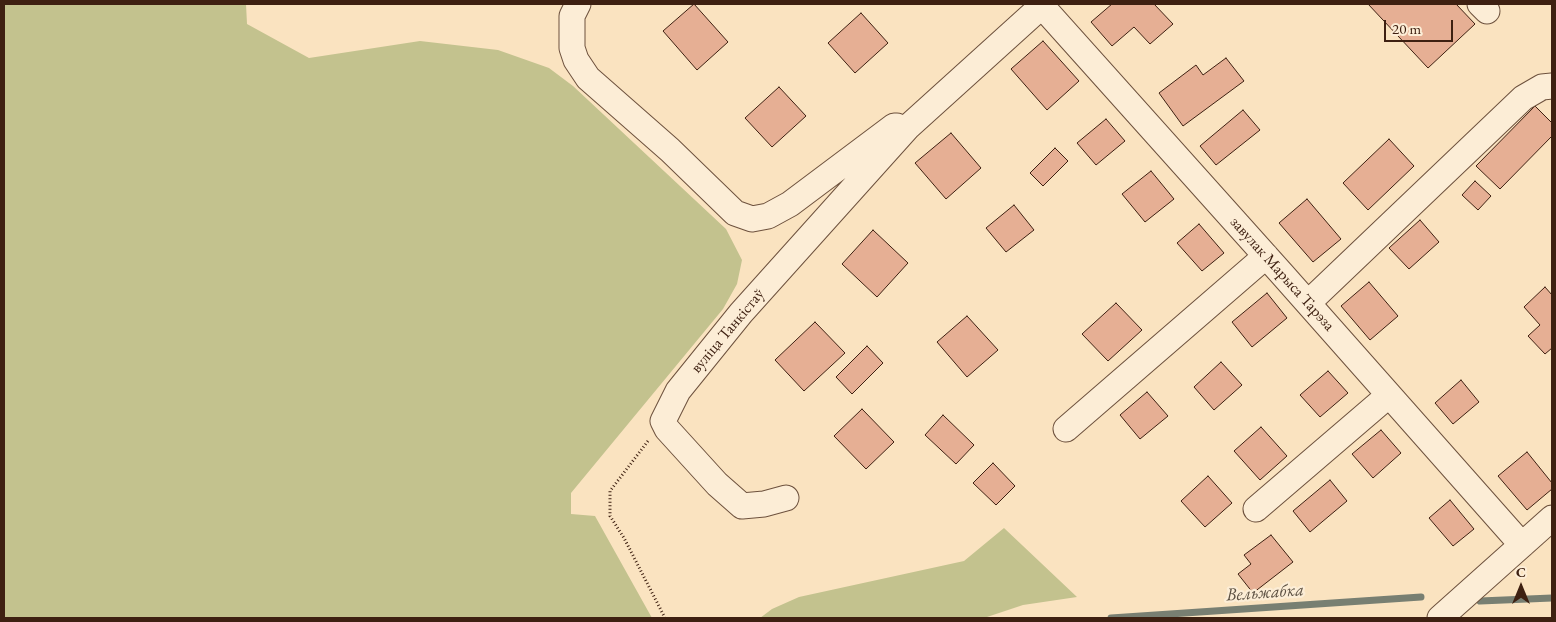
<!DOCTYPE html>
<meta charset="utf-8">
<style>
body{margin:0}
#map{position:relative;width:1556px;height:622px;overflow:hidden;background:#fae3c0;font-family:"EB Garamond",serif}
canvas{display:block}
.frame{position:absolute;inset:0;border:5px solid #3e2011;pointer-events:none}
.north{position:absolute;left:1496px;top:562px;width:50px;height:50px;-webkit-text-stroke:4px #fcedd6;paint-order:stroke;rotate:0deg;font-size:14px;font-weight:700;line-height:20px;text-align:center;color:#3e2011}
.north::after{content:'';display:block;margin:auto;width:18px;height:22px;background:#3e2011;clip-path:polygon(50% 0,100% 100%,50% 72%,0 100%)}
.scale{position:absolute;left:1384px;top:20px;width:69px;height:22px;box-sizing:border-box;border:2px solid #3e2011;border-top:0;padding-left:6px;font-size:15px;line-height:18px;white-space:nowrap;color:#3e2011;-webkit-text-stroke:4px #fcedd6;paint-order:stroke}
</style>
<div id="map">
<canvas width="1556" height="622"></canvas>
<div class="frame"></div>
<div class="north">С</div>
<div class="scale">20 m</div>
</div>
<script>
const ctx = document.querySelector('canvas').getContext('2d');
ctx.lineJoin = 'round';
function paint(path, color) { ctx.fillStyle = color; ctx.fill(path, 'evenodd'); }
const shape = rows => new Path2D(rows.map(r => 'M' + r).join(''));
function trace(path, color, width, dash) { ctx.strokeStyle = color; ctx.lineWidth = width; ctx.lineCap = dash ? 'butt' : 'round'; ctx.setLineDash(dash || []); ctx.stroke(path); }
function label(font, color, halo, rows, align = 'center') {
  ctx.font = font + ' "EB Garamond",serif'; ctx.lineWidth = 4.5; ctx.setLineDash([]); ctx.textBaseline = 'middle'; ctx.strokeStyle = halo; ctx.fillStyle = color; for (const [text, x, y, turn = 0] of rows) {
    ctx.save(); ctx.translate(x, y); ctx.rotate((+turn || 0) * Math.PI / 180); ctx.textAlign = isNaN(turn) ? turn : align; if (halo) ctx.strokeText(text, 0, 0); ctx.fillText(text, 0, 0); ctx.restore();
  }
}
paint(shape([
 [4,4,246,4,247,24,309,58,420,41,498,50,549,68,573,86,726,229,742,260,737,284,723,309,571,493,571,514,595,516,652,618,4,618],
 [1004,528,1077,597,1023,605,984,618,760,618,772,609,799,597,964,561]
]), '#c3c28e');
trace(shape([
 [1480,601,1552,598],
 [1111,618,1421,597]
]), '#787f72', 7);
const building = shape([
 [694,4,728,42,697,70,663,31,694,4],
 [1112,4,1154,4,1173,24,1150,44,1134,27,1112,46,1091,22,1112,4],
 [1368,4,1456,4,1475,24,1428,68,1368,4],
 [861,13,888,43,855,73,828,43,861,13],
 [1043,41,1079,81,1047,110,1011,69,1043,41],
 [1226,58,1244,81,1183,126,1159,93,1196,65,1203,75,1226,58],
 [779,87,806,116,772,147,745,118,779,87],
 [1535,106,1552,123,1552,136,1500,189,1476,166,1535,106],
 [1243,110,1260,130,1216,165,1200,146,1243,110],
 [1106,119,1125,141,1096,165,1077,143,1106,119],
 [951,133,981,168,946,199,915,163,951,133],
 [1389,139,1414,166,1368,210,1343,183,1389,139],
 [1055,148,1068,161,1043,186,1030,173,1055,148],
 [1151,171,1174,199,1145,222,1122,194,1151,171],
 [1475,181,1491,196,1478,210,1462,195,1475,181],
 [1307,199,1341,239,1313,262,1279,223,1307,199],
 [1014,205,1034,230,1006,252,986,228,1014,205],
 [1420,220,1439,242,1409,269,1389,248,1420,220],
 [1199,224,1224,253,1202,271,1177,243,1199,224],
 [873,230,908,263,877,297,842,264,873,230],
 [1369,282,1398,316,1370,340,1341,306,1369,282],
 [1545,287,1552,295,1552,348,1545,354,1528,336,1540,325,1524,307,1545,287],
 [1267,293,1287,318,1252,347,1232,322,1267,293],
 [1116,303,1142,330,1108,361,1082,334,1116,303],
 [967,316,998,350,967,377,937,342,967,316],
 [815,322,845,353,804,391,775,360,815,322],
 [867,346,883,363,852,394,836,377,867,346],
 [1221,362,1242,385,1214,410,1194,387,1221,362],
 [1328,371,1348,393,1320,417,1300,395,1328,371],
 [1461,380,1479,402,1453,424,1435,403,1461,380],
 [1147,392,1168,416,1140,439,1120,415,1147,392],
 [862,409,894,442,866,469,834,436,862,409],
 [943,415,974,445,956,464,925,435,943,415],
 [1261,427,1287,456,1260,480,1234,451,1261,427],
 [1381,430,1401,453,1373,478,1352,454,1381,430],
 [1527,452,1552,483,1552,489,1527,510,1498,476,1527,452],
 [993,463,1015,486,996,505,973,483,993,463],
 [1208,476,1232,503,1205,527,1181,501,1208,476],
 [1330,480,1347,501,1310,532,1293,511,1330,480],
 [1450,500,1474,529,1453,546,1429,518,1450,500],
 [1271,535,1293,562,1253,593,1238,574,1251,564,1244,555,1271,535]
]);
paint(building, '#e6af94');
trace(building, '#3e2011', 1);
const minor = shape([
 [578,4,572,16,572,48,576,60,588,78,670,150,735,213,752,219,768,216,790,204,894,126,897,126],
 [1040,4,1282,274,1522,545],
 [1480,4,1487,11],
 [1308,303,1523,98,1542,87,1552,86],
 [1066,429,1266,256],
 [786,498,764,504,742,506,717,484,667,429,663,421,678,391,741,313,908,127,1044,4],
 [1256,509,1389,395],
 [1440,618,1552,518]
]);
trace(minor, '#6d513d', 27);
trace(shape([
 [648,441,610,491,610,516,624,538,665,618]
]), '#3e2011', 3, [1, 2.5]);
trace(minor, '#fcedd6', 25);
label('16px', '#3e2011', '#fcedd6', [
 ["завулак Марыса Тарэза",1282,274,48],
 ["вуліца Танкістаў",728,331,-50]
]);
label('italic 18px', '#5b4f41', '#fcedd6', [
 ["Вельжабка",1265,593,-4]
]);
</script>
